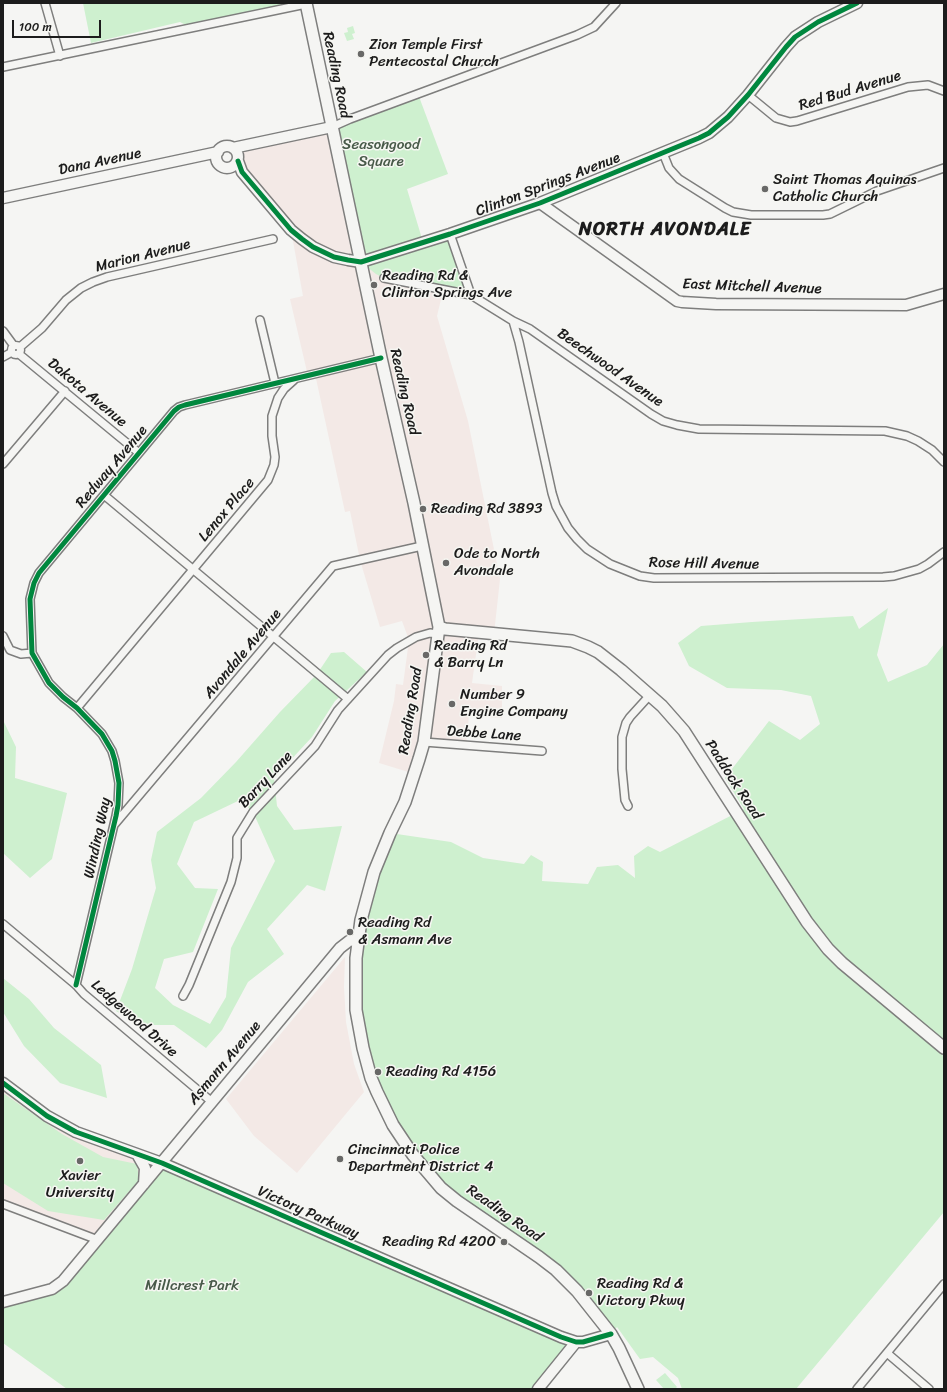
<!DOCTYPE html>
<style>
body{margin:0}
#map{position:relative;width:947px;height:1392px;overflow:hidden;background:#f5f5f3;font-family:Sriracha,sans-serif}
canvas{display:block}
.frame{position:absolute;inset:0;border:4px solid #1c1c1c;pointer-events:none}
.scale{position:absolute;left:12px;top:20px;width:89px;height:18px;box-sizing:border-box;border:2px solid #1c1c1c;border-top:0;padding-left:5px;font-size:12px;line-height:14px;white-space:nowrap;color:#1c1c1c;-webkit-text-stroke:3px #f6f6f2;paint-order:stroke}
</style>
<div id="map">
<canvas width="947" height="1392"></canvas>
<div class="frame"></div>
<div class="scale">100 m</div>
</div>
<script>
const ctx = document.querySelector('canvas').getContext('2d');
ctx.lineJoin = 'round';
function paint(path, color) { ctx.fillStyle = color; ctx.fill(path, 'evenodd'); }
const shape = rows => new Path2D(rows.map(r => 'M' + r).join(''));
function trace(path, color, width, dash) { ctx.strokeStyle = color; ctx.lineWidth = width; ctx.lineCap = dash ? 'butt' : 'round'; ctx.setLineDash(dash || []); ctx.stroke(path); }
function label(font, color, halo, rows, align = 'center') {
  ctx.font = font + ' Sriracha,sans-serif'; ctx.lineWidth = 3; ctx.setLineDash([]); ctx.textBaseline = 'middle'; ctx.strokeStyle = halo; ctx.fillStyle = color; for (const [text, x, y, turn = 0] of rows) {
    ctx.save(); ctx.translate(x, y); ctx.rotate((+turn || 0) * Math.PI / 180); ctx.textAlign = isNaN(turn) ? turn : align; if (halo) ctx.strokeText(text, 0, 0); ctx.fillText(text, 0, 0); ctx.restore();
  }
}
paint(shape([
 [332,127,443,291,437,316,468,421,500,579,494,634,479,633,472,683,502,686,502,718,469,716,466,746,424,742,415,774,379,763,394,701,396,684,403,685,409,640,402,621,380,627,360,560,350,511,345,512,315,374,308,376,290,299,303,296,291,230,238,159,238,156,247,149],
 [345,957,344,987,346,1022,354,1064,364,1092,297,1173,254,1136,226,1099],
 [3,1083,47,1116,162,1163,98,1240,3,1204]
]), '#f3e9e6');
paint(shape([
 [83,3,306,3,192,28,180,22,91,43],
 [353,26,355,33,352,34,354,39,347,41,344,33,348,32,347,28],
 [418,94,448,174,407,189,423,242,450,234,471,295,384,278,376,274,361,262,332,127],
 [888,608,877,655,888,682,927,665,944,644,944,1212,796,1389,682,1389,678,1378,653,1357,640,1359,617,1327,611,1334,577,1291,441,1188,385,1109,363,1048,358,939,390,833,451,842,483,858,524,864,531,855,543,862,542,881,588,884,597,867,618,865,635,878,634,856,648,846,660,852,744,809,725,778,769,721,800,740,820,724,811,696,781,690,727,688,689,666,678,643,701,626,752,622,853,616,859,629],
 [344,652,367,672,335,701,312,737,274,778,277,806,294,830,342,826,325,891,307,885,267,929,284,954,248,982,222,1030,206,1048,174,1025,141,1025,116,1011,132,969,156,888,151,860,157,832,201,798,236,762,280,712,317,674,331,653],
 [240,800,253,812,275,861,231,948,226,997,210,1024,173,1005,155,988,164,959,193,952,218,889,195,888,177,864,194,822],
 [3,720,16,747,15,778,67,793,52,859,30,878,3,853],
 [3,978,29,999,54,1028,101,1065,107,1098,60,1083,24,1046,3,1012],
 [3,1093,62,1134,103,1157,137,1164,139,1180,104,1220,48,1211,3,1183],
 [162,1163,576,1342,538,1389,67,1389,3,1343,3,1302,52,1289],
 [665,1373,677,1387,675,1389,664,1389,656,1380]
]), '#cef0cf');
const street = shape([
 [45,3,60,56],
 [3,67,306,4],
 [748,95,776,118,790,122,797,121,908,87,928,85,944,91],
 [332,127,350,119,577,35,594,27,616,3],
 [663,153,669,168,679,179,725,208,733,212,751,215,823,215,830,214,877,191,944,168],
 [450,234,471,295,513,321,530,329,651,414,663,421,677,425,699,429,885,431,907,436,918,441,932,450,944,462],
 [384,278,471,295],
 [260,320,275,383],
 [513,321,519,342,552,493,556,506,568,528,577,539,587,549,610,564,640,576,654,578,883,577,894,576,919,569,928,564,944,552],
 [3,331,14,346],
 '11.5 350a4.5 4.5 0 1 1 9 0a4.5 4.5 0 1 1-9 0Z',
 [20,347,42,328,66,300,81,288,93,282,107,277,273,239],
 [19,354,139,453],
 [3,357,12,352],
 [3,464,65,391],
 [104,495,348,699],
 [3,636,10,650,21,654,32,653],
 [77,708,268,480,274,465,275,457,272,436,272,416,278,398,284,389,294,380],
 [424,742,542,751],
 [628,806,625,800,622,769,622,737,626,723,630,717,650,695],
 [114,825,333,566,422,546],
 [3,924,76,985,84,994,212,1102],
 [76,985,116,816,118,805,119,783,115,761,112,751,102,734,77,708,63,697,49,683,32,653,30,599,34,583,39,573,174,411,179,407,185,405,381,358],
 [183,996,189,985,231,882,237,858,237,838,253,812,315,746,338,710,388,655,397,648,416,637,430,633,438,634],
 [3,1204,98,1240],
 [887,1353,929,1389],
 [857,1389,944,1284]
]);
const secondary = shape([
 '216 157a11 11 0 1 1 22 0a11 11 0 1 1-22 0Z',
 [233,148,332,127],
 [238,161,242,172,291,230,302,239,313,247,334,257,348,260,361,262,450,234,540,203,699,138,709,133,728,117,748,95,786,47,795,37,818,22,857,3],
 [3,198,218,152],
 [540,203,677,301,682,302,716,304,906,305,944,294],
 [3,1083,47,1116,76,1132,162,1163,561,1337,576,1342,583,1342,611,1334],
 [137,1154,145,1168,144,1184],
 [3,1302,52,1289,63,1281,340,948,349,941,358,939],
 [538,1389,576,1342]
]);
const primary = shape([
 [306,3,381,358,414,503,439,627,424,742,419,759,405,802,390,833,374,872,361,920,356,958,356,1010,363,1048,371,1078,377,1092,393,1125,413,1155,441,1188,457,1201,539,1257,556,1270,577,1291,611,1334,619,1348,638,1389],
 [439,627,445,629,572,641,588,647,598,652,621,670,662,706,684,731,807,922,828,949,842,963,944,1048]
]);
trace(street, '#7e7e7d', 10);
trace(secondary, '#7e7e7d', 13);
trace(primary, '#7e7e7d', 14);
trace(street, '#f5f5f3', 7);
trace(secondary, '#f5f5f3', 10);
trace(primary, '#f5f5f3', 11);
trace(shape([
 [238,161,242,172,291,230,302,239,313,247,334,257,348,260,361,262,450,234,540,203,699,138,709,133,728,117,748,95,786,47,795,37,818,22,857,3],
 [76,985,116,816,118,805,119,783,115,761,112,751,102,734,77,708,63,697,49,683,32,653,30,599,34,583,39,573,174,411,179,407,185,405,381,358],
 [3,1083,47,1116,76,1132,162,1163,561,1337,576,1342,583,1342,611,1334]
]), '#00873e', 5);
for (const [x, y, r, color] of [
 [361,54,4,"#686867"],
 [765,189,4,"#686867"],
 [374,285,4,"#686867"],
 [423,509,4,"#686867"],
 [446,563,4,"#686867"],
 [426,655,4,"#686867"],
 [452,704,4,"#686867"],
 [350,932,4,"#686867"],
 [378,1072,4,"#686867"],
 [340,1159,4,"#686867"],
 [80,1161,4,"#686867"],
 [504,1242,4,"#686867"],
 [589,1293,4,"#686867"]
]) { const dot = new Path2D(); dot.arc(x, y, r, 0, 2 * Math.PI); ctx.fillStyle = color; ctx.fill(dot); trace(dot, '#f6f6f2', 1.5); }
label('15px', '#1c1c1c', '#f6f6f2', [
 ["Zion Temple First",369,45],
 ["Pentecostal Church",369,62],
 ["Saint Thomas Aquinas",773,180],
 ["Catholic Church",773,197],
 ["Reading Rd &",382,276],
 ["Clinton Springs Ave",382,293],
 ["Reading Rd 3893",431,509],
 ["Ode to North",454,554],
 ["Avondale",454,571],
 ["Reading Rd",434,646],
 ["& Barry Ln",434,663],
 ["Number 9",460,695],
 ["Engine Company",460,712],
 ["Reading Rd",358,923],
 ["& Asmann Ave",358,940],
 ["Reading Rd 4156",386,1072],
 ["Cincinnati Police",348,1150],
 ["Department District 4",348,1167],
 ["Xavier",80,1176,"center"],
 ["University",80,1193,"center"],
 ["Reading Rd 4200",496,1242,"right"],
 ["Reading Rd &",597,1284],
 ["Victory Pkwy",597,1301]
], 'left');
label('15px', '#1c1c1c', '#f6f6f2', [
 ["Reading Road",336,75,78],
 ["Red Bud Avenue",850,91,-17],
 ["Dana Avenue",100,162,-12],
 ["Clinton Springs Avenue",548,185,-21],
 ["Marion Avenue",143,256,-14],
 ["East Mitchell Avenue",752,287,2],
 ["Beechwood Avenue",610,368,35],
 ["Reading Road",404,392,77],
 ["Dakota Avenue",87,393,40],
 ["Redway Avenue",112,467,-50],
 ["Lenox Place",227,510,-50],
 ["Rose Hill Avenue",704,564,1],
 ["Avondale Avenue",243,654,-50],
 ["Reading Road",411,711,-81],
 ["Debbe Lane",484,734,4],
 ["Barry Lane",266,780,-47],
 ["Paddock Road",733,780,57],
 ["Winding Way",98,838,-78],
 ["Ledgewood Drive",134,1019,41],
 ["Asmann Avenue",225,1063,-50],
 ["Victory Parkway",308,1213,24],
 ["Reading Road",504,1214,35]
]);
label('15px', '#485a49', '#f6f6f2', [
 ["Seasongood",381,145],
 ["Square",381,162],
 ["Millcrest Park",192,1286]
]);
ctx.letterSpacing = '1px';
label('bold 19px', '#1c1c1c', '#f6f6f2', [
 ["NORTH AVONDALE",665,230]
]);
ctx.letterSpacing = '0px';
</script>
